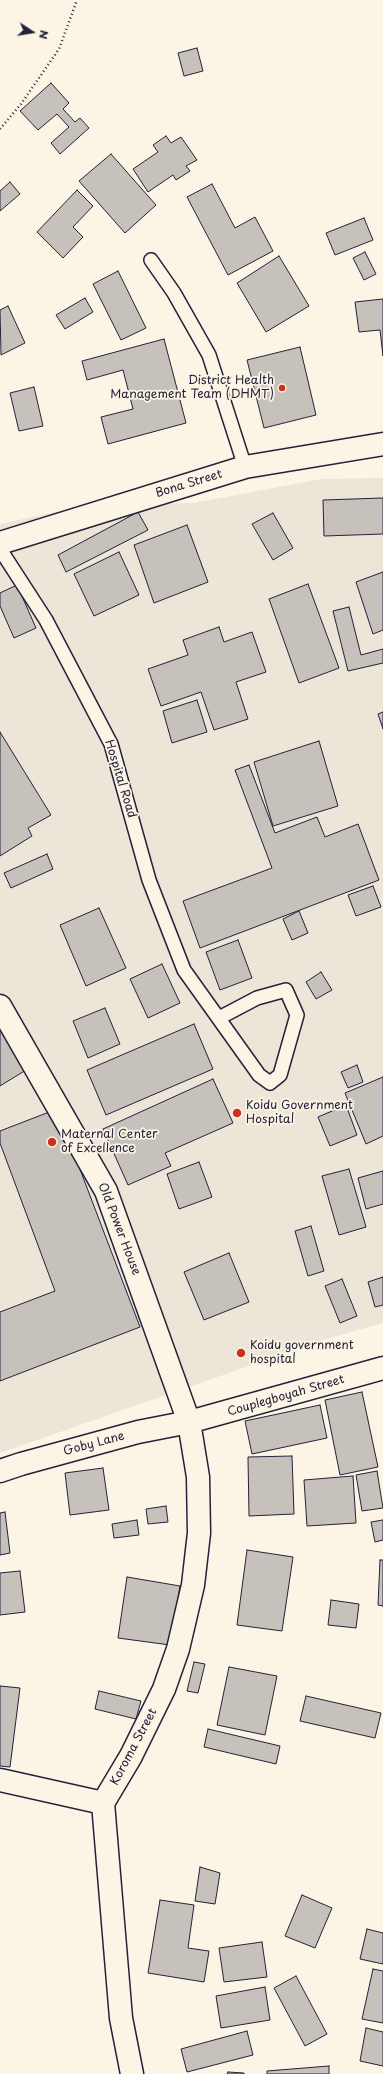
<!DOCTYPE html>
<style>
body{margin:0}
#map{position:relative;width:383px;height:2074px;overflow:hidden;background:#fcf5e5;font-family:"Playpen Sans",sans-serif}
canvas{display:block}
.north{position:absolute;left:12px;top:12px;width:40px;height:40px;-webkit-text-stroke:3px #fcf5e5;paint-order:stroke;rotate:102deg;font-size:11px;font-weight:700;line-height:16px;text-align:center;color:#22223b}
.north::after{content:'';display:block;margin:auto;width:14px;height:18px;background:#22223b;clip-path:polygon(50% 0,100% 100%,50% 72%,0 100%)}
</style>
<div id="map">
<canvas width="383" height="2074"></canvas>
<div class="north">N</div>
</div>
<script>
const ctx = document.querySelector('canvas').getContext('2d');
ctx.lineJoin = 'round';
function paint(path, color) { ctx.fillStyle = color; ctx.fill(path, 'evenodd'); }
const shape = rows => new Path2D(rows.map(r => 'M' + r).join(''));
function trace(path, color, width, dash) { ctx.strokeStyle = color; ctx.lineWidth = width; ctx.lineCap = dash ? 'butt' : 'round'; ctx.setLineDash(dash || []); ctx.stroke(path); }
function label(font, color, halo, rows, align = 'center') {
  ctx.font = font + ' "Playpen Sans",sans-serif'; ctx.lineWidth = 3.5; ctx.setLineDash([]); ctx.textBaseline = 'middle'; ctx.strokeStyle = halo; ctx.fillStyle = color; for (const [text, x, y, turn = 0] of rows) {
    ctx.save(); ctx.translate(x, y); ctx.rotate((+turn || 0) * Math.PI / 180); ctx.textAlign = isNaN(turn) ? turn : align; if (halo) ctx.strokeText(text, 0, 0); ctx.fillText(text, 0, 0); ctx.restore();
  }
}
paint(shape([
 [383,478,383,1323,323,1340,0,1453,0,524,88,505,194,503,321,479]
]), '#ece5d8');
const building = shape([
 [197,48,203,71,184,76,178,53,197,48],
 [51,83,69,103,63,109,75,122,80,118,89,128,60,154,51,143,69,127,57,114,38,130,20,111,51,83],
 [166,136,171,143,181,137,197,160,186,166,190,171,176,180,173,175,148,192,133,169,158,152,153,145,166,136],
 [111,154,156,205,125,233,79,181,111,154],
 [10,182,20,194,0,211,0,191,10,182],
 [212,184,235,228,255,217,273,251,228,275,187,197,212,184],
 [77,190,93,206,73,227,83,237,63,258,37,232,77,190],
 [364,218,373,240,335,255,326,233,364,218],
 [365,252,376,274,364,280,353,258,365,252],
 [279,256,309,306,266,332,237,283,279,256],
 [118,271,146,328,121,340,93,284,118,271],
 [85,298,93,312,65,329,56,315,85,298],
 [383,299,383,356,380,330,359,332,355,302,383,299],
 [8,306,25,343,1,355,0,310,8,306],
 [164,339,186,423,108,444,101,417,133,409,123,370,87,380,82,361,164,339],
 [300,347,316,415,264,428,247,360,300,347],
 [34,387,43,426,19,431,10,393,34,387],
 [383,498,383,534,324,536,323,500,383,498],
 [138,512,148,530,66,572,58,555,138,512],
 [273,513,293,548,273,560,252,524,273,513],
 [187,525,208,582,154,603,134,545,187,525],
 [119,552,139,595,94,616,74,574,119,552],
 [383,572,383,630,373,634,356,582,383,572],
 [308,584,339,668,299,683,269,599,308,584],
 [17,585,36,628,14,638,0,606,0,593,17,585],
 [349,607,361,655,383,649,383,663,348,671,333,611,349,607],
 [219,627,224,642,252,632,266,672,236,682,248,719,214,730,201,692,161,706,148,669,188,655,183,640,219,627],
 [197,700,207,732,172,743,163,711,197,700],
 [383,712,383,729,378,714,383,712],
 [0,732,51,815,28,828,32,836,0,856,0,732],
 [319,741,338,806,273,826,254,762,319,741],
 [249,765,275,833,317,817,325,837,358,824,379,880,200,948,183,901,272,868,235,770,249,765],
 [47,854,53,869,11,888,4,873,47,854],
 [373,886,381,907,356,916,348,895,373,886],
 [99,908,126,968,86,986,60,925,99,908],
 [299,911,308,933,292,940,283,919,299,911],
 [238,940,252,978,220,990,206,952,238,940],
 [162,964,180,1003,148,1018,130,979,162,964],
 [321,972,332,990,316,999,306,982,321,972],
 [105,1008,120,1044,88,1058,73,1021,105,1008],
 [194,1024,213,1069,106,1115,87,1070,194,1024],
 [0,1027,26,1070,0,1086,0,1027],
 [357,1065,363,1082,348,1088,341,1072,357,1065],
 [383,1077,383,1136,366,1144,345,1093,383,1077],
 [213,1079,233,1123,165,1153,171,1166,128,1185,103,1129,213,1079],
 [346,1105,357,1135,330,1146,318,1117,346,1105],
 [57,1109,140,1327,0,1381,0,1312,55,1291,0,1143,0,1131,57,1109],
 [199,1162,212,1197,179,1209,167,1174,199,1162],
 [349,1169,366,1227,339,1235,322,1176,349,1169],
 [383,1171,383,1204,366,1209,358,1178,383,1171],
 [311,1226,324,1271,308,1276,295,1231,311,1226],
 [229,1253,249,1302,204,1320,184,1272,229,1253],
 [383,1277,383,1305,375,1307,368,1282,383,1277],
 [342,1279,357,1316,340,1323,325,1286,342,1279],
 [362,1392,378,1467,340,1475,325,1400,362,1392],
 [320,1405,327,1438,252,1454,245,1421,320,1405],
 [292,1456,294,1514,249,1516,248,1457,292,1456],
 [103,1468,109,1510,70,1515,65,1473,103,1468],
 [377,1471,383,1508,362,1511,356,1475,377,1471],
 [353,1476,356,1523,307,1526,304,1480,353,1476],
 [166,1506,168,1522,148,1524,146,1509,166,1506],
 [5,1512,10,1553,0,1555,0,1513,5,1512],
 [137,1520,139,1535,114,1538,112,1524,137,1520],
 [383,1520,383,1540,375,1542,371,1522,383,1520],
 [247,1550,293,1557,282,1631,237,1625,247,1550],
 [380,1560,383,1560,383,1606,378,1605,380,1560],
 [20,1571,25,1612,0,1615,0,1573,20,1571],
 [127,1577,180,1586,170,1645,118,1638,127,1577],
 [331,1600,359,1604,356,1628,328,1625,331,1600],
 [194,1662,205,1664,198,1693,187,1691,194,1662],
 [229,1667,277,1676,265,1735,217,1725,229,1667],
 [0,1686,20,1688,10,1767,0,1766,0,1686],
 [99,1691,141,1701,136,1719,95,1709,99,1691],
 [306,1696,381,1713,375,1738,300,1721,306,1696],
 [208,1729,280,1746,276,1764,204,1747,208,1729],
 [200,1867,220,1873,215,1904,195,1901,200,1867],
 [302,1895,332,1908,315,1948,285,1936,302,1895],
 [160,1900,194,1905,188,1948,209,1951,204,1982,148,1973,160,1900],
 [367,1929,383,1933,383,1964,360,1959,367,1929],
 [262,1942,267,1977,224,1982,219,1948,262,1942],
 [373,1969,383,1971,383,2023,362,2019,373,1969],
 [296,1976,327,2034,305,2046,274,1988,296,1976],
 [265,1987,270,2020,221,2028,216,1996,265,1987],
 [366,2028,383,2032,383,2066,360,2061,366,2028],
 [247,2031,253,2055,187,2072,181,2049,247,2031],
 [329,2066,329,2074,267,2074,267,2071,329,2066],
 [228,2072,244,2073,244,2074,227,2074,228,2072]
]);
paint(building, '#c6c1bb');
trace(building, '#22223b', 1);
const lane = shape([
 [151,260,174,293,209,355,245,467],
 [0,549,46,620,111,744,149,880,184,970,259,1075,270,1083,280,1075,297,1015,286,990,257,998,219,1018]
]);
const street = shape([
 [0,543,245,467,383,444],
 [0,1006,106,1191,189,1422,198,1477,199,1533,193,1585,178,1649,164,1689,131,1756,103,1803,121,2018,132,2074],
 [0,1471,21,1464,138,1432,189,1422,383,1368],
 [0,1780,103,1803]
]);
trace(lane, '#22223b', 16);
trace(street, '#22223b', 25);
trace(shape([
 [0,129,21,104,59,49,77,0]
]), '#22223b', 2.5, [1, 3]);
trace(lane, '#fcf5e5', 13);
trace(street, '#fcf5e5', 22);
for (const [x, y, r, color] of [
 [282,388,4,"#c8321e"],
 [237,1113,5,"#c8321e"],
 [52,1142,5,"#c8321e"],
 [241,1353,5,"#c8321e"]
]) { const dot = new Path2D(); dot.arc(x, y, r, 0, 2 * Math.PI); ctx.fillStyle = color; ctx.fill(dot); trace(dot, '#fcf5e5', 1.5); }
label('12px', '#22223b', '#fcf5e5', [
 ["District Health",274,381,"right"],
 ["Management Team (DHMT)",274,395,"right"],
 ["Koidu Government",246,1106],
 ["Hospital",246,1120],
 ["Maternal Center",61,1135],
 ["of Excellence",61,1149],
 ["Koidu government",250,1346],
 ["hospital",250,1360]
], 'left');
label('12px', '#22223b', '#fcf5e5', [
 ["Bona Street",189,484,-17],
 ["Hospital Road",120,779,73],
 ["Old Power House",119,1229,69],
 ["Couplegboyah Street",286,1396,-16],
 ["Goby Lane",94,1444,-15],
 ["Koroma Street",134,1747,-62]
]);
</script>
